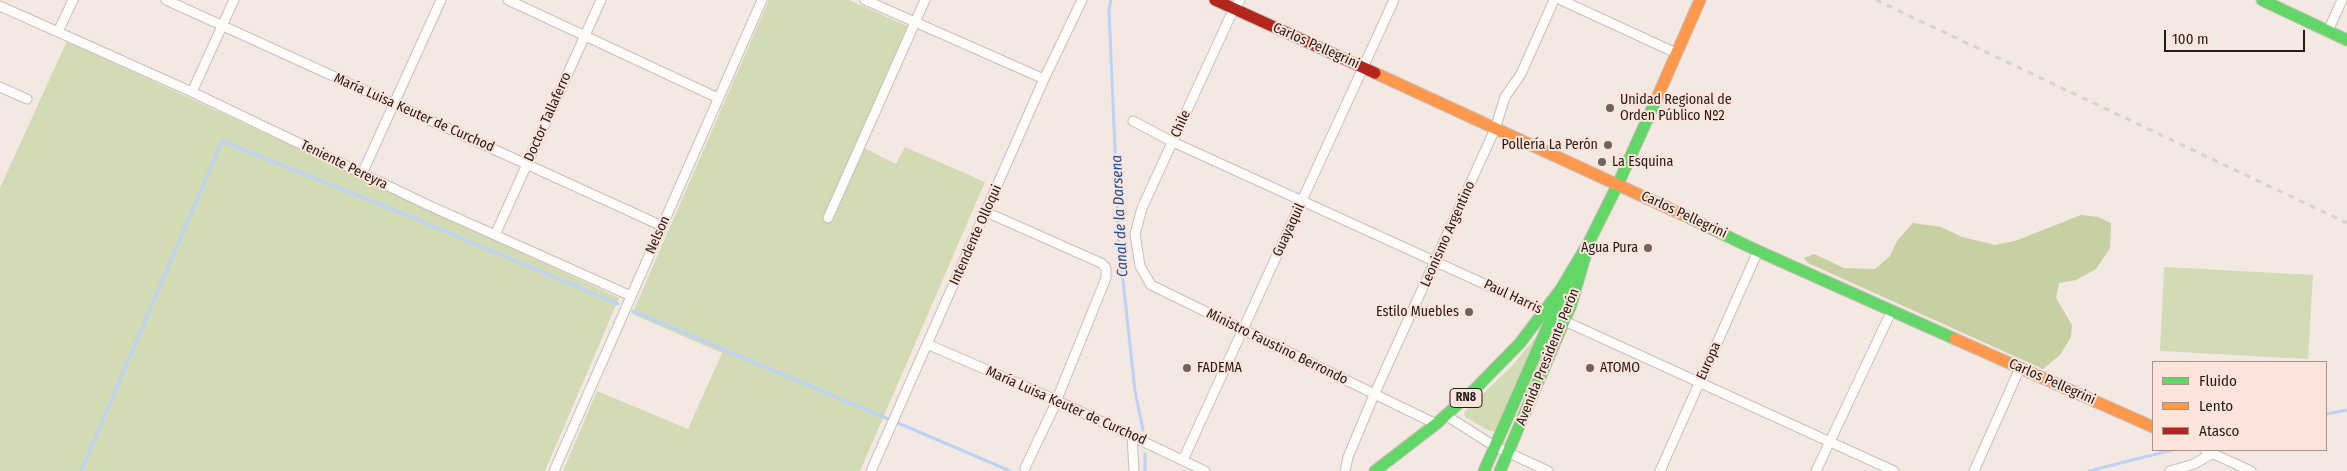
<!DOCTYPE html>
<meta charset="utf-8">
<style>
body{margin:0}
#map{position:relative;width:2347px;height:471px;overflow:hidden;background:#f4e8e2;font-family:"Fira Sans Condensed",sans-serif}
canvas{display:block}
.legend{position:absolute;left:2152px;top:361px;width:175px;height:90px;box-sizing:border-box;background:#fce4da;border:1px solid #a6948d;margin:0;padding:6px 9px;list-style:none;font-size:15px;color:#251d19}
.legend li{display:flex;align-items:center;gap:10px;height:25px}
.legend b{width:25px;border:1px solid #a6948d}
.scale{position:absolute;left:2164px;top:30px;width:141px;height:22px;box-sizing:border-box;border:2px solid #251d19;border-top:0;padding-left:6px;font-size:15px;line-height:18px;white-space:nowrap;color:#251d19;-webkit-text-stroke:4px #fce4da;paint-order:stroke}
</style>
<div id="map">
<canvas width="2347" height="471"></canvas>
<ul class="legend">
<li><b style="height:6px;background:#63d668"></b>Fluido</li>
<li><b style="height:6px;background:#ff974d"></b>Lento</li>
<li><b style="height:6px;background:#b3261e"></b>Atasco</li>
</ul>
<div class="scale">100 m</div>
</div>
<script>
const ctx = document.querySelector('canvas').getContext('2d');
ctx.lineJoin = 'round';
function paint(path, color) { ctx.fillStyle = color; ctx.fill(path, 'evenodd'); }
const shape = rows => new Path2D(rows.map(r => 'M' + r).join(''));
function trace(path, color, width, dash) { ctx.strokeStyle = color; ctx.lineWidth = width; ctx.lineCap = dash ? 'butt' : 'round'; ctx.setLineDash(dash || []); ctx.stroke(path); }
function label(font, color, halo, rows, align = 'center') {
  ctx.font = font + ' "Fira Sans Condensed",sans-serif'; ctx.lineWidth = 4; ctx.setLineDash([]); ctx.textBaseline = 'middle'; ctx.strokeStyle = halo; ctx.fillStyle = color; for (const [text, x, y, turn = 0] of rows) {
    ctx.save(); ctx.translate(x, y); ctx.rotate((+turn || 0) * Math.PI / 180); ctx.textAlign = isNaN(turn) ? turn : align; if (halo) ctx.strokeText(text, 0, 0); ctx.fillText(text, 0, 0); ctx.restore();
  }
}
paint(shape([
 [769,0,849,0,912,28,860,146,896,164,905,147,985,182,860,471,563,471,597,391,688,429,722,353,632,314],
 [67,41,619,298,545,471,0,471,0,188],
 [2164,267,2313,275,2308,359,2160,351],
 [1536,337,1538,338,1497,431,1490,431,1465,417,1464,412,1512,366]
]), '#d2dbb4');
paint(shape([
 [2081,215,2098,217,2111,223,2110,248,2096,269,2076,280,2059,283,2056,298,2072,325,2071,337,2060,355,2043,369,1808,263,1804,258,1814,254,1844,268,1875,269,1890,256,1897,241,1913,223,1941,227,1962,237,1995,245,2015,241]
]), '#c6d0a3');
trace(shape([
 [1111,0,1109,10,1119,244,1135,391,1143,430],
 [633,311,888,419],
 [2326,414,2347,410],
 [898,423,1010,471],
 [1145,454,1145,471],
 [81,471,222,141,411,217,618,304],
 [2089,471,2172,450]
]), '#bcd2f6', 3);
const street = shape([
 [166,0,662,226],
 [508,0,718,98],
 [865,0,1044,79],
 [1240,0,1229,19,1142,208,1135,234,1140,266,1151,285,1436,424],
 [1561,0,1676,53],
 [0,6,192,92,428,205,631,296],
 [2328,31,2342,0],
 [58,32,73,0],
 [0,87,27,99],
 [192,92,234,0],
 [1133,121,1173,142,1548,313],
 [362,174,441,0],
 [986,212,1101,263,1106,268,1106,278,1053,409,1025,468],
 [828,218,925,0],
 [495,235,601,0],
 [1560,319,1894,471],
 [927,344,1056,400,1205,471],
 [1447,416,1494,446,1548,471],
 [1132,436,1134,471],
 [2205,450,2251,471],
 [1183,460,1394,0],
 [554,471,762,0],
 [871,471,1044,79,1082,0],
 [1345,471,1348,457,1374,395,1495,129,1505,97,1521,74,1554,0],
 [1660,471,1758,251],
 [1816,471,1892,310],
 [1974,471,2020,368],
 [2170,471,2194,464,2213,453]
]);
const fast = shape([
 [2262,0,2347,40],
 [1681,214,1758,251,1955,339],
 [1375,471,1436,424,1475,389,1520,343,1561,289,1589,242,1618,184,1656,100],
 [1484,471,1566,285],
 [1500,471,1571,305,1587,250]
]);
const slow = shape([
 [1375,73,1681,214],
 [1656,100,1700,0],
 [1955,339,2153,427]
]);
const jam = shape([
 [1215,0,1375,73]
]);
trace(street, '#c9bfba', 11);
trace(fast, '#c9bfba', 13);
trace(slow, '#c9bfba', 13);
trace(jam, '#c9bfba', 13);
trace(street, '#fdfcfb', 9);
trace(fast, '#63d668', 11);
trace(slow, '#ff974d', 11);
trace(jam, '#b3261e', 11);
trace(shape([
 [1876,0,2347,223]
]), '#d7d3d1', 3, [6, 6]);
for (const [x, y, r, color] of [
 [1610,108,5,"#6d645f"],
 [1608,145,5,"#6d645f"],
 [1602,162,5,"#6d645f"],
 [1648,248,5,"#6d645f"],
 [1469,312,5,"#6d645f"],
 [1187,368,5,"#6d645f"],
 [1590,368,5,"#6d645f"]
]) { const dot = new Path2D(); dot.arc(x, y, r, 0, 2 * Math.PI); ctx.fillStyle = color; ctx.fill(dot); trace(dot, '#fce4da', 2); }
for (const [x, y, w] of [
 [1466,398,32]
]) { const box = new Path2D(); box.roundRect(x - w / 2, y - 9.5, w, 19, 4); ctx.fillStyle = '#fce4da'; ctx.fill(box); trace(box, '#251d19', 1); }
label('bold 12px', '#251d19', null, [
 ["RN8",1466,398]
]);
label('14px', '#251d19', '#fce4da', [
 ["Carlos Pellegrini",1316,46,24],
 ["María Luisa Keuter de Curchod",414,113,24],
 ["Doctor Tallaferro",548,117,-66],
 ["Chile",1181,124,-66],
 ["Teniente Pereyra",344,165,26],
 ["Carlos Pellegrini",1684,215,25],
 ["Guayaquil",1289,230,-65],
 ["Leonismo Argentino",1448,234,-66],
 ["Nelson",658,235,-66],
 ["Intendente Olloqui",976,235,-66],
 ["Paul Harris",1513,297,25],
 ["Ministro Faustino Berrondo",1277,347,26],
 ["Avenida Presidente Perón",1548,357,-68],
 ["Europa",1709,361,-66],
 ["Carlos Pellegrini",2052,382,24],
 ["María Luisa Keuter de Curchod",1066,406,24]
]);
label('14px', '#251d19', '#fce4da', [
 ["Unidad Regional de",1620,100],
 ["Orden Público Nº2",1620,116],
 ["Pollería La Perón",1598,145,"right"],
 ["La Esquina",1612,162],
 ["Agua Pura",1638,248,"right"],
 ["Estilo Muebles",1459,312,"right"],
 ["FADEMA",1197,368],
 ["ATOMO",1600,368]
], 'left');
label('italic 15px', '#1a509d', '#fce4da', [
 ["Canal de la Darsena",1120,216,-93]
]);
</script>
